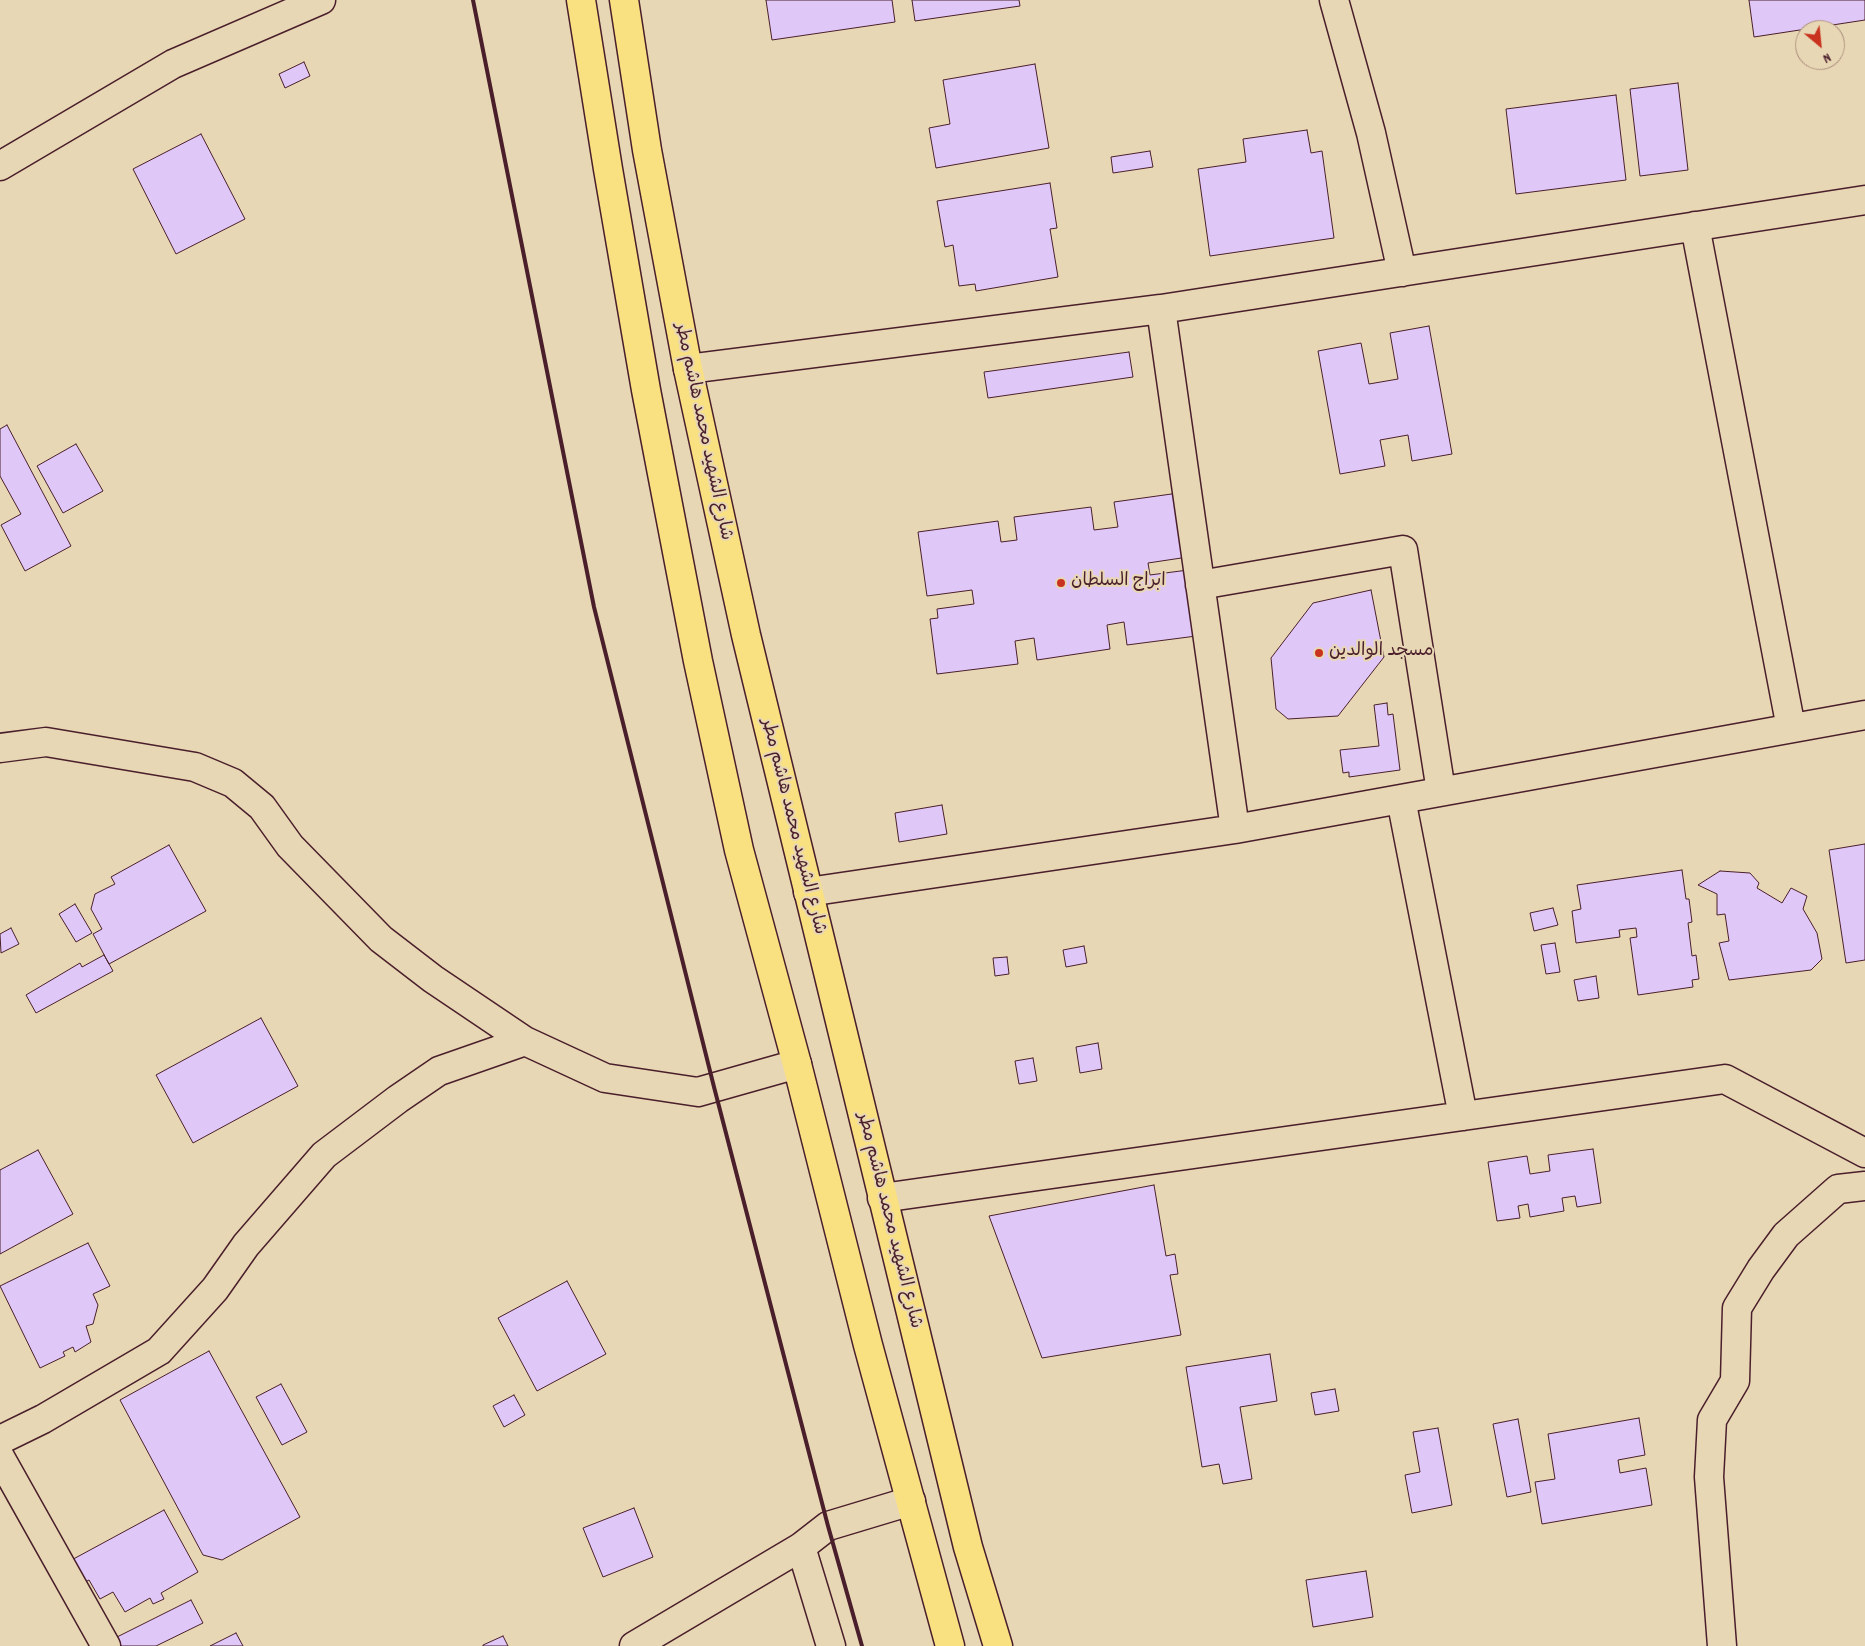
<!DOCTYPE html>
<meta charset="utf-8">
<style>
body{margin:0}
#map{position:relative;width:1865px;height:1646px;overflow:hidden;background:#e8d7b4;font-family:Dekko,sans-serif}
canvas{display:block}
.north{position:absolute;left:1795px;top:20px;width:50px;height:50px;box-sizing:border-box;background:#e8d7b4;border:1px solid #a98d7d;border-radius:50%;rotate:152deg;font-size:14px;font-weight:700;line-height:20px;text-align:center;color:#4a1f2b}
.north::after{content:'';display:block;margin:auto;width:18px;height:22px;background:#c8321e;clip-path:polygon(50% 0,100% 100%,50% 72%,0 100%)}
</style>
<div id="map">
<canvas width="1865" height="1646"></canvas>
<div class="north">N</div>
</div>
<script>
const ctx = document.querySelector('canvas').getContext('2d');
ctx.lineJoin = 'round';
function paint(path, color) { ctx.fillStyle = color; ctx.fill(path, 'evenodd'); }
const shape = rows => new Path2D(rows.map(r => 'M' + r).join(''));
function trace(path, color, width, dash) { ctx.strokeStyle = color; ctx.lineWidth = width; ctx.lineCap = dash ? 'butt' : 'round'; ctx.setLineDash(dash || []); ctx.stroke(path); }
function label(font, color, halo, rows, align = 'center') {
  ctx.font = font + ' Dekko,"Playpen Sans Arabic",sans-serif'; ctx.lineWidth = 4; ctx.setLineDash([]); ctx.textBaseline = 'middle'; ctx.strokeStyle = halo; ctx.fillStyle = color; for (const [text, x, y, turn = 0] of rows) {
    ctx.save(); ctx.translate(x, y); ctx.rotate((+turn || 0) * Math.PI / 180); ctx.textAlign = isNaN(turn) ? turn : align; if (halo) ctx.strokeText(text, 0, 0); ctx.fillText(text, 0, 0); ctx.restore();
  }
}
const building = shape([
 [766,0,892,0,895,22,772,40,766,0],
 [912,0,1019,0,1020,6,915,21,912,0],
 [1749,0,1865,0,1865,20,1754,37,1749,0],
 [304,62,310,76,285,88,279,74,304,62],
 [1035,64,1049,148,936,168,929,128,950,124,943,80,1035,64],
 [1678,83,1688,170,1640,176,1630,89,1678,83],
 [1616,95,1626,180,1516,194,1506,109,1616,95],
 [1307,130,1311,153,1322,151,1334,238,1210,256,1198,169,1246,162,1243,139,1307,130],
 [201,134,245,219,176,254,133,169,201,134],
 [1150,151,1153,167,1113,173,1111,157,1150,151],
 [1050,183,1057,228,1050,229,1058,277,976,291,975,284,959,286,953,245,945,247,937,201,1050,183],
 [1429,326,1452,454,1412,461,1408,435,1380,440,1385,466,1340,474,1318,351,1361,343,1369,384,1398,379,1390,333,1429,326],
 [1129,352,1133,377,988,398,984,372,1129,352],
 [7,425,71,546,25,571,1,525,21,514,0,476,0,429,7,425],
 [76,444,103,491,63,513,37,466,76,444],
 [1186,492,1188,557,1148,563,1150,575,1188,570,1204,635,1127,645,1124,622,1107,625,1110,649,1037,660,1034,638,1015,641,1018,664,937,674,930,619,938,618,937,609,974,604,972,590,927,596,918,532,998,521,1001,542,1017,540,1014,517,1091,507,1094,530,1118,527,1114,502,1186,492],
 [1371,590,1384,657,1338,716,1288,719,1276,709,1271,658,1313,603,1371,590],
 [1387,703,1388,715,1393,714,1400,770,1349,777,1349,772,1343,773,1340,750,1379,746,1374,705,1387,703],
 [942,805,947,834,899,842,895,813,942,805],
 [1865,844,1865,960,1846,963,1829,850,1865,844],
 [169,845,206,911,109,964,93,934,102,929,91,909,95,894,115,884,111,877,169,845],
 [1682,870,1686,899,1689,899,1692,922,1688,923,1692,956,1696,955,1699,979,1692,980,1693,987,1638,995,1630,938,1637,937,1636,928,1619,930,1620,937,1576,943,1572,911,1581,909,1577,885,1682,870],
 [1720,871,1750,873,1759,883,1757,888,1782,903,1791,888,1807,896,1803,909,1817,933,1822,959,1811,970,1729,980,1719,943,1729,941,1725,914,1717,915,1717,894,1698,885,1720,871],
 [75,904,92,933,76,942,59,914,75,904],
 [1553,908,1558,925,1534,931,1530,913,1553,908],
 [11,928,19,944,1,953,0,934,11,928],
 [1555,943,1560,972,1546,974,1541,945,1555,943],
 [1084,946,1087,963,1066,967,1063,950,1084,946],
 [104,955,113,971,36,1013,26,995,80,963,82,967,104,955],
 [1007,957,1009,974,995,976,993,958,1007,957],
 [1596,976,1599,998,1578,1001,1574,980,1596,976],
 [261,1018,298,1086,193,1143,156,1075,261,1018],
 [1098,1043,1102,1069,1080,1073,1076,1047,1098,1043],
 [1033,1058,1037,1081,1019,1084,1015,1061,1033,1058],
 [1593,1149,1601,1203,1577,1207,1575,1196,1562,1198,1564,1211,1530,1217,1528,1204,1518,1206,1520,1218,1497,1221,1488,1162,1527,1156,1530,1174,1550,1171,1548,1155,1593,1149],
 [38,1150,73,1214,0,1254,0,1170,38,1150],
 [1154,1185,1166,1256,1175,1254,1178,1274,1170,1275,1181,1335,1042,1358,989,1216,1154,1185],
 [88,1243,110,1286,93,1294,98,1305,93,1324,86,1326,91,1342,75,1352,73,1347,63,1352,65,1356,40,1368,0,1286,88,1243],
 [567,1281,606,1354,537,1391,498,1318,567,1281],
 [209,1351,300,1517,222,1560,203,1555,120,1400,209,1351],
 [1270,1354,1277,1401,1240,1407,1252,1479,1223,1484,1219,1464,1202,1467,1186,1367,1270,1354],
 [281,1384,307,1432,282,1445,256,1397,281,1384],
 [1335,1389,1339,1411,1315,1415,1311,1393,1335,1389],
 [514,1395,525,1415,504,1427,493,1406,514,1395],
 [1639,1418,1645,1455,1618,1460,1620,1473,1646,1468,1652,1505,1542,1524,1535,1482,1555,1479,1548,1434,1639,1418],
 [1518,1419,1531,1492,1507,1497,1493,1424,1518,1419],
 [1438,1428,1452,1505,1412,1513,1405,1475,1420,1472,1413,1432,1438,1428],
 [634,1508,653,1557,603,1577,583,1528,634,1508],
 [164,1510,198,1572,161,1593,164,1599,153,1604,150,1598,125,1612,113,1592,100,1599,89,1580,79,1585,66,1563,164,1510],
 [1366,1571,1373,1617,1313,1627,1306,1580,1366,1571],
 [191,1600,203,1623,156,1646,121,1646,117,1637,191,1600],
 [236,1633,243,1646,210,1646,236,1633],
 [503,1636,508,1646,483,1646,483,1645,503,1636]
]);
paint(building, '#dfc8f8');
trace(building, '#4a1f2b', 1);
const street = shape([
 [1334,0,1371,133,1402,272],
 [0,166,173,64,321,0],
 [1695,226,1791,728],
 [1161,309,1235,829],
 [688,369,1161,309,1865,200],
 [1200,585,1403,550,1441,791],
 [0,748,46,742,195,767,233,783,262,807,290,846,381,939,433,979,525,1041,605,1078,698,1092,797,1064],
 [1401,799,1463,1116],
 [808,892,1235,829,1865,715],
 [882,1198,1725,1079,1865,1153],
 [0,1440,43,1419,159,1351,215,1289,246,1245,324,1155,398,1099,439,1071,525,1041],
 [0,1457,106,1646],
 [801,1547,831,1646],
 [634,1646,801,1547,828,1526,911,1501],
 [1722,1646,1709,1477,1712,1420,1735,1381,1737,1308,1761,1269,1786,1235,1838,1189,1865,1186]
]);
const primary = shape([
 [581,0,608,169,646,390,698,661,739,850,797,1064,868,1345,950,1646],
 [624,0,647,150,688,369,746,635,968,1547,998,1646]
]);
trace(street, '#4a1f2b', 31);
trace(primary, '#4a1f2b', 31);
trace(street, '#e8d7b4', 28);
trace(primary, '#f9e181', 28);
trace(shape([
 [473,0,594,607,714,1087,828,1526,862,1646]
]), '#4a1f2b', 4);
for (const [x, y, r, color] of [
 [1061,583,5,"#c8321e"],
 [1319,653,5,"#c8321e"]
]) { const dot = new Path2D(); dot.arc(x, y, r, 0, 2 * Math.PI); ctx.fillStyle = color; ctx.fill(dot); trace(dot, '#e8d7b4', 2); }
label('18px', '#4a1f2b', '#e8d7b4', [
 ["شارع الشهيد محمد هاشم مطر",702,432,78],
 ["شارع الشهيد محمد هاشم مطر",792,827,76],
 ["شارع الشهيد محمد هاشم مطر",888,1221,76]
]);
label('18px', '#4a1f2b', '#e8d7b4', [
 ["ابراج السلطان",1071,583],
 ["مسجد الوالدين",1329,653]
], 'left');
</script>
